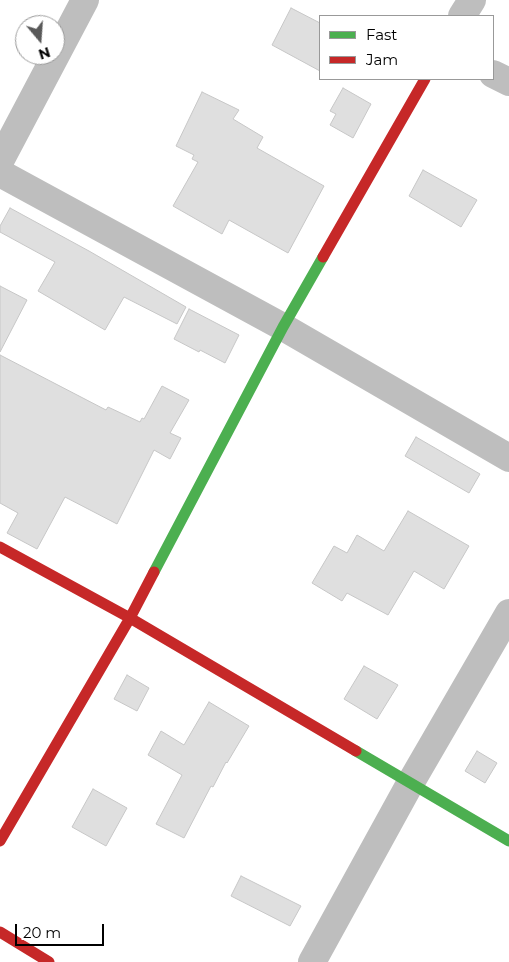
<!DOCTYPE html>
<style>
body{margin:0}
#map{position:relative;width:509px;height:962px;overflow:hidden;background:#fff;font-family:Montserrat,sans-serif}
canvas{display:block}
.legend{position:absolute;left:319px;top:15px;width:175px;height:65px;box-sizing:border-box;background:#fff;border:1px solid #999;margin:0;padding:6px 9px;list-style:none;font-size:15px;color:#000}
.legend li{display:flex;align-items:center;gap:10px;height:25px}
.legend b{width:25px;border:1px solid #999}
.north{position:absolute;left:15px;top:15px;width:50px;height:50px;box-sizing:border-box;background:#fff;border:1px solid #999;border-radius:50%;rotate:162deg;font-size:14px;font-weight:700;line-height:20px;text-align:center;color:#000}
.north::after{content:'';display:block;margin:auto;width:18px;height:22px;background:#595959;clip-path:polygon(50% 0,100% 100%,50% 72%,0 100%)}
.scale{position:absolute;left:15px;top:924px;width:89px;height:22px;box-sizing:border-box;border:2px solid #000;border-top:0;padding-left:6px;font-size:15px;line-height:18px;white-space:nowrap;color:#000;-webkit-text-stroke:4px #fff;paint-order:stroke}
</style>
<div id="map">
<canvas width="509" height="962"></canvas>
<ul class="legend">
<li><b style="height:6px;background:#4caf50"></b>Fast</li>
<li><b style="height:6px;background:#c62828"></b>Jam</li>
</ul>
<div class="north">N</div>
<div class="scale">20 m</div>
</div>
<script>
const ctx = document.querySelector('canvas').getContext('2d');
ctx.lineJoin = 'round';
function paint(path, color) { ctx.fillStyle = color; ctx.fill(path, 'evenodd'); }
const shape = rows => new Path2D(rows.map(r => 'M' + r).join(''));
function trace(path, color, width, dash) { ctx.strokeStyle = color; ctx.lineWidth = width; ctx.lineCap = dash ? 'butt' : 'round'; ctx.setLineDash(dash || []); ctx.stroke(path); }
const building = shape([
 [291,8,320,23,320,71,272,45,291,8],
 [343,88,371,104,353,138,330,125,336,114,330,111,343,88],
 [202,92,239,110,233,119,263,137,257,148,324,186,288,253,229,220,222,234,173,206,198,162,192,159,194,155,176,146,202,92],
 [423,170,477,200,461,227,409,196,423,170],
 [10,208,89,251,186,307,177,324,124,297,105,330,38,291,55,262,0,232,0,226,10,208],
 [0,286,27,300,0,352,0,286],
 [189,309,239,335,225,363,200,350,199,352,174,339,189,309],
 [0,355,106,410,108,407,140,422,142,418,144,419,162,386,189,400,170,433,181,438,170,459,154,450,117,524,65,497,37,549,7,533,18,513,0,503,0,355],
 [416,437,480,474,469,493,405,456,416,437],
 [408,511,469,546,444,589,414,571,388,615,347,593,342,601,312,583,334,546,347,553,357,535,384,551,408,511],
 [364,666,398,685,377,719,344,699,364,666],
 [127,675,149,688,137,711,114,699,127,675],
 [209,702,249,726,227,763,226,762,213,787,211,786,184,838,156,824,182,775,148,755,161,731,184,745,209,702],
 [477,751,497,763,485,783,465,771,477,751],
 [93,789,127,808,106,846,72,827,93,789],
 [241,876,301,906,290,926,231,896,241,876]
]);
paint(building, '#dfdfdf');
trace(building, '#c7c7c7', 1);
trace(shape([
 [462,16,472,0],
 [493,74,509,82],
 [0,161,85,0],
 [0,173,283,327,509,458],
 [312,962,411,782,509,613]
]), '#bebebe', 28);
trace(shape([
 [154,572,283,327,323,257],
 [356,751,509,841]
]), '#4caf50', 11);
trace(shape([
 [323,257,425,79],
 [0,547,130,618,356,751],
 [0,841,130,618,154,572],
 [0,932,49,962]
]), '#c62828', 11);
</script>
